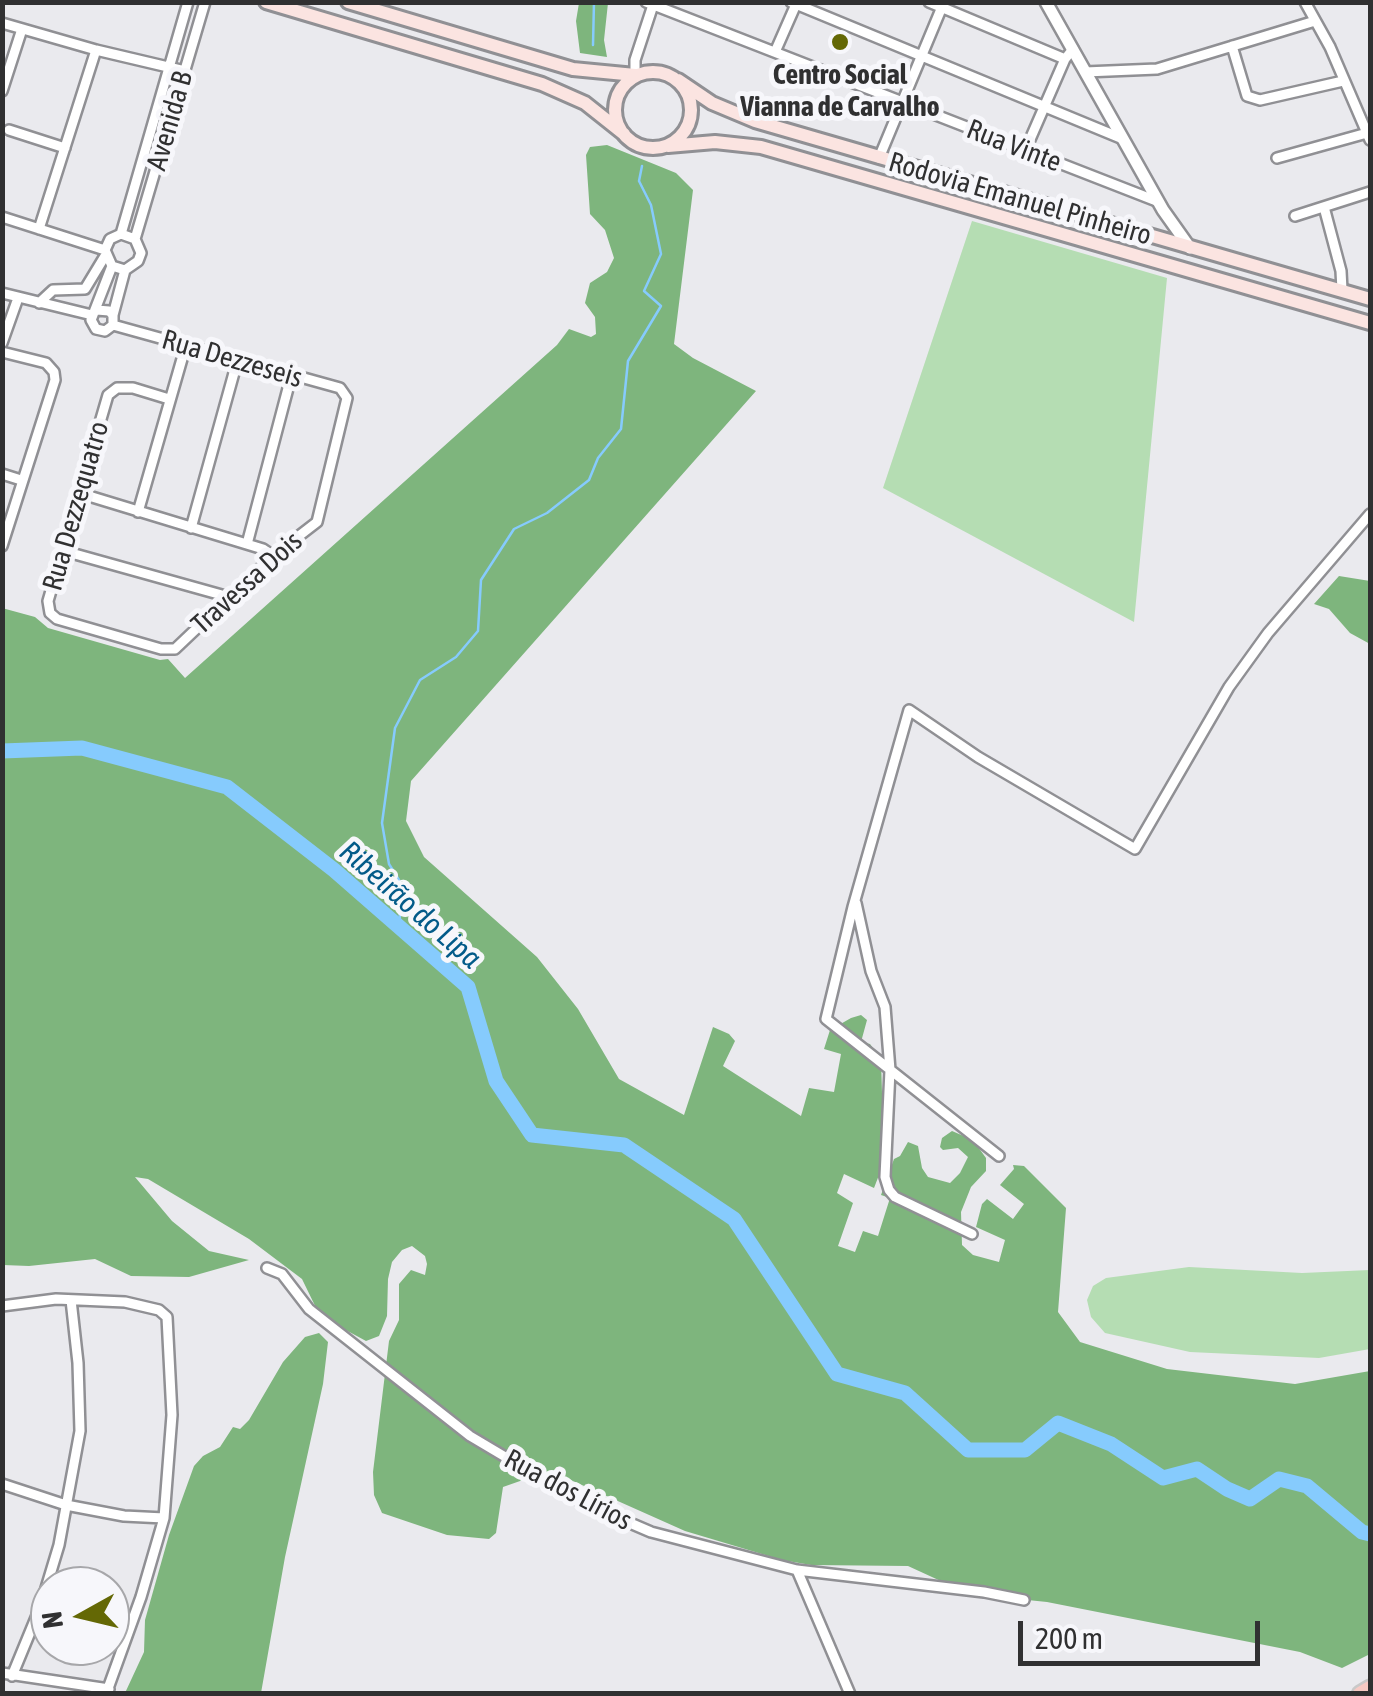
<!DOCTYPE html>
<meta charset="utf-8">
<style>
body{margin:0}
#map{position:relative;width:1373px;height:1696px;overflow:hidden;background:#eaeaee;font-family:"Asap Condensed",sans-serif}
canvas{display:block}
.frame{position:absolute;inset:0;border:5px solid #303031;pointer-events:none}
.north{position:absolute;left:30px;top:1566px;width:100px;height:100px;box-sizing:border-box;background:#f7f7fb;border:2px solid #a7a7aa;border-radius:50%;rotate:262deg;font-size:28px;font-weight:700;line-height:40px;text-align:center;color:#303031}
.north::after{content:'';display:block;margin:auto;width:35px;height:45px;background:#646805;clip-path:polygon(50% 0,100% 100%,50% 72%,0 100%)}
.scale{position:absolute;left:1018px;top:1621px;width:242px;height:45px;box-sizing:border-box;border:5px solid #303031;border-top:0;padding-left:12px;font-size:30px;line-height:35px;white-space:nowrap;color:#303031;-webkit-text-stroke:8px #f7f7fb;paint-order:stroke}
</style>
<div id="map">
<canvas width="1373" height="1696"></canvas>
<div class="frame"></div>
<div class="north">N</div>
<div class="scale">200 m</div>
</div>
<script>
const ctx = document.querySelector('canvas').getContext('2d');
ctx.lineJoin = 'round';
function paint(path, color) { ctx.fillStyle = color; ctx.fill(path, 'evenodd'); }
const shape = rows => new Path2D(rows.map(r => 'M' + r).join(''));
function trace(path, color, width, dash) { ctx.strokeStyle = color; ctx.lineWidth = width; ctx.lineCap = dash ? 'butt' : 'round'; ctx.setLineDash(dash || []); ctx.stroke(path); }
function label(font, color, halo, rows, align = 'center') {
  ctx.font = font + ' "Asap Condensed",sans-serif'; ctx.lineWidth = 10; ctx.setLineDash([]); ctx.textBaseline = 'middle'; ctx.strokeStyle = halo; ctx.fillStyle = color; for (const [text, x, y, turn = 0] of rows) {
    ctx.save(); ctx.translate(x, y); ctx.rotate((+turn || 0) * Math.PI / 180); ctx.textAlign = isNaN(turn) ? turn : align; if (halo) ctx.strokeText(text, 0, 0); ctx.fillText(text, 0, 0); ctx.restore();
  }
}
paint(shape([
 [972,221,1167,278,1134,622,883,488],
 [1189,1267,1302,1273,1370,1270,1370,1349,1319,1358,1190,1352,1105,1333,1091,1317,1087,1300,1093,1286,1106,1278]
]), '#b5ddb3');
paint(shape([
 [579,3,608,3,604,40,607,57,580,53,576,21],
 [607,145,676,173,693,190,674,344,693,358,756,391,411,781,406,821,424,857,537,957,578,1009,619,1079,684,1115,713,1027,729,1034,735,1041,723,1066,801,1116,809,1088,834,1092,841,1054,824,1049,830,1030,851,1018,861,1015,867,1020,861,1042,870,1044,881,1059,884,1162,874,1188,844,1174,837,1193,853,1203,838,1246,855,1252,863,1231,878,1236,890,1198,881,1195,894,1159,900,1156,908,1142,918,1146,922,1168,928,1177,950,1183,960,1173,968,1157,958,1148,943,1150,940,1147,942,1138,952,1131,973,1140,986,1158,986,1171,971,1187,961,1212,962,1245,973,1255,999,1262,1005,1240,976,1227,982,1204,987,1199,1013,1219,1024,1204,1000,1185,1014,1169,1013,1165,1024,1166,1066,1208,1058,1312,1080,1342,1167,1369,1295,1384,1370,1371,1370,1654,1342,1668,1300,1652,1047,1602,969,1594,908,1566,811,1565,782,1560,685,1531,555,1473,540,1474,503,1487,496,1533,489,1539,447,1535,382,1513,374,1495,373,1472,389,1341,399,1320,399,1284,411,1270,425,1275,427,1264,425,1256,412,1246,402,1250,392,1262,388,1279,387,1316,379,1336,366,1341,320,1316,302,1279,249,1239,148,1179,135,1177,172,1221,209,1251,249,1260,189,1277,131,1276,95,1259,29,1266,3,1265,2,608,35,617,48,628,160,660,168,659,185,678,557,345,569,329,591,337,596,334,595,317,585,303,590,283,607,272,614,258,605,230,590,214,586,155,590,147],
 [1339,576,1370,581,1370,644,1350,633,1329,609,1314,604],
 [319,1333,328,1342,323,1384,285,1557,261,1693,125,1693,144,1652,145,1620,169,1535,194,1466,203,1456,220,1447,233,1427,240,1429,249,1420,283,1362,305,1337]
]), '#7eb57d');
trace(shape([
 [593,45,594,2],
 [400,927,399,880,389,864,382,823,395,728,420,680,456,657,478,631,481,580,514,529,547,513,589,480,598,458,621,429,628,361,661,306,644,291,661,254,651,205,639,181,642,166]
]), '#86cbfd', 2.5);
trace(shape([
 [2,751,82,748,227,787,334,870,468,987,496,1081,532,1135,624,1145,734,1219,837,1374,905,1393,968,1450,1025,1450,1058,1423,1111,1444,1163,1478,1197,1469,1227,1489,1250,1499,1279,1479,1307,1486,1362,1532,1370,1534]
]), '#86cbfd', 15);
const minor = shape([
 [646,2,1159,202],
 [791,2,1123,139],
 [929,2,1065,59,1073,49],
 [1305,2,1330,47,1370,140],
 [2,23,96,50,185,71],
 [1232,46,1247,96,1260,100,1343,81],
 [775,52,797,2],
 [1085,72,1157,69,1315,21],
 [635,75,635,60,654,2],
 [2,91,22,29],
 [9,130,65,148],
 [1025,151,1065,59],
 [879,158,944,2],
 [1277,158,1367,133],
 [1324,207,1341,271,1342,290],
 [1295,216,1370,192],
 [2,217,105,250],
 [39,229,96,50],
 [121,234,188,2],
 [135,239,121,234,110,239,105,250,112,266,125,270,138,261,141,253,135,239,205,2],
 [2,293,92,315],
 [39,303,53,290,85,289,105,256],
 [97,310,109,311,113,315,113,325,105,331,96,329,91,320,112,266],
 [113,315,125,270],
 [113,325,340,388,347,398,317,522,273,556,175,649,161,649,57,619,50,613,48,601,108,395,117,388,133,388,169,399],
 [2,343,18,298],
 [2,352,46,363,54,372,55,380,2,546],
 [2,474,21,480],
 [79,493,263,549,273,556],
 [138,512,186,345],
 [191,528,237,362],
 [247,544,291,377],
 [64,551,229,597],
 [856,903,871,971,885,1007,890,1070,885,1177,889,1190,895,1197,972,1234],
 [999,1156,826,1019,853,907,909,710,978,757,1135,849,1229,687,1268,633,1370,514],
 [267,1268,282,1274,309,1309,470,1436,581,1502,651,1532,797,1570,984,1592,1024,1600],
 [2,1306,56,1299,125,1302,159,1310,167,1317,172,1415,164,1518,141,1597,106,1694],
 [2,1484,66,1505,124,1516,164,1518],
 [797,1570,850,1694],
 [2,1673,109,1689],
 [12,1676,40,1608,59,1545,80,1431,78,1363,71,1300]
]);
const tertiary = shape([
 [1046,2,1163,210,1190,248]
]);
const secondary = shape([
 [266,2,542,84,585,103,624,134],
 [348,2,573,69,635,75],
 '615 110a38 38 0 1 1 76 0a38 38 0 1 1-76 0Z',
 [678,80,712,103,755,121,1370,299],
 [668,146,715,142,761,147,1370,323]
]);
const primary = shape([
 [1360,1694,1370,1688]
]);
trace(minor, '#909094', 14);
trace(tertiary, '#909094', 16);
trace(secondary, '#909094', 18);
trace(primary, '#c9c9c9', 19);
trace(minor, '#fff', 9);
trace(tertiary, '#fff', 11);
trace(secondary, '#fbe4e1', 12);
trace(primary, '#f7cac4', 14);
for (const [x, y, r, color] of [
 [840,42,10,"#646805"]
]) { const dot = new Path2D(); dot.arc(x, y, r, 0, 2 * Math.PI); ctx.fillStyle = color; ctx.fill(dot); trace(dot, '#f7f7fb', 4); }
label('bold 28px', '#303031', '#f7f7fb', [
 ["Centro Social",840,75],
 ["Vianna de Carvalho",840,107]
]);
label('28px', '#303031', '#f7f7fb', [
 ["Avenida B",170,121,-74],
 ["Rua Vinte",1014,146,21],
 ["Rodovia Emanuel Pinheiro",1020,199,16],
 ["Rua Dezzeseis",232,359,16],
 ["Rua Dezzequatro",76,506,-74],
 ["Travessa Dois",247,583,-42],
 ["Rua dos Lírios",568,1490,28]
]);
label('italic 30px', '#035b89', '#f7f7fb', [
 ["Ribeirão do Lipa",410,905,41]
]);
</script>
